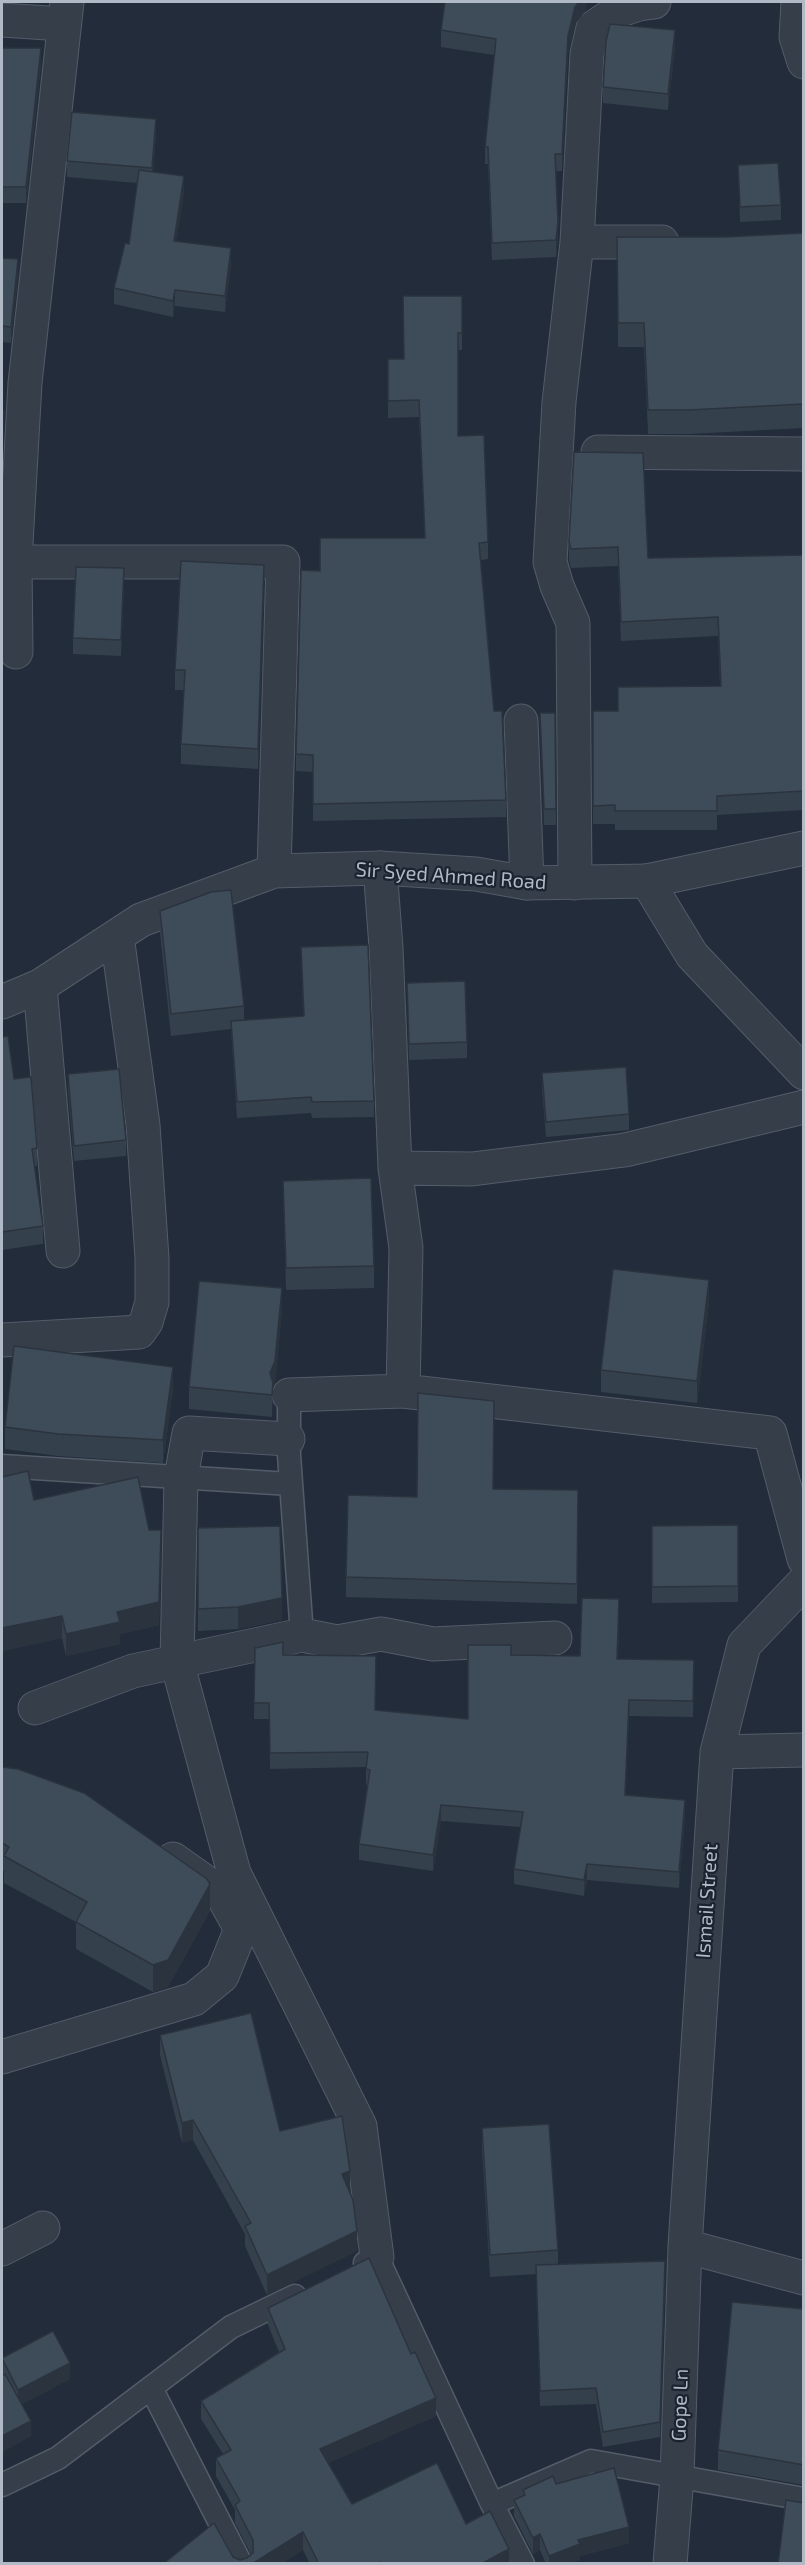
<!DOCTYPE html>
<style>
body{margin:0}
#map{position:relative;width:805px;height:2565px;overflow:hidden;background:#222c3a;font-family:"Exo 2",sans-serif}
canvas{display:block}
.frame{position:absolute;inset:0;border:3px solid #b0b9c6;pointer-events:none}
</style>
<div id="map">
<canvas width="805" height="2565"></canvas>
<div class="frame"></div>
</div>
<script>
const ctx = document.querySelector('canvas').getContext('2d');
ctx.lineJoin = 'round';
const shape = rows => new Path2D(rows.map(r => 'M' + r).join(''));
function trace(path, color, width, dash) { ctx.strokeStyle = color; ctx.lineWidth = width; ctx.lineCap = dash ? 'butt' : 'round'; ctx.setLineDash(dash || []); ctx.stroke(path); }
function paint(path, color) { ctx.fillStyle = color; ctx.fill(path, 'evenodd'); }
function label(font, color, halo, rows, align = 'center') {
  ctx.font = font + ' "Exo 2",sans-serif'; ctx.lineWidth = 4.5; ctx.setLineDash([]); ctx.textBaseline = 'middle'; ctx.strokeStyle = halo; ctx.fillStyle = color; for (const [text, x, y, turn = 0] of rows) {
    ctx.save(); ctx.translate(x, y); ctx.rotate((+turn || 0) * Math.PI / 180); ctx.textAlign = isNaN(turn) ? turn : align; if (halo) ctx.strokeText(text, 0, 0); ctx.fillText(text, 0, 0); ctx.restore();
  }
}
const service = shape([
 [289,1395,289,1455,302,1635],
 [2,1466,290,1484],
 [365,2263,377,2257,492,2504,523,2564],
 [151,2388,241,2564],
 [2,2485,58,2458,231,2327,295,2296],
 [492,2504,591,2461,804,2499]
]);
const minor = shape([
 [798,2,796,37,804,62],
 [2,20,63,24],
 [577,242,662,242],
 [598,452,804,454],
 [15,562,283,562,274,871],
 [16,652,15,562,25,383,67,2],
 [521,721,527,883],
 [380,868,386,947,395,1168,406,1248,403,1391],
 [647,881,804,848],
 [575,883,573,623,557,586,550,562,559,402,577,242,587,54,593,28,618,11,639,4,654,2],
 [40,986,63,1251],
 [395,1168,472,1169,625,1150,804,1107],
 [2,1340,139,1332,146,1322,152,1302,152,1258,143,1125,117,936],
 [289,1395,403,1391,770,1433,804,1559],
 [288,1439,189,1433,181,1477,177,1662,234,1873,360,2126,377,2257],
 [35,1708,133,1671,302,1635,337,1642,381,1634,433,1644,555,1638],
 [717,1752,804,1750],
 [2,2057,194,1999,222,1976,241,1929,221,1893,173,1859],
 [685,2246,804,2278],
 [2,2249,43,2228],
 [670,2564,677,2477,685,2246,717,1752,744,1645,804,1582]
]);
const tertiary = shape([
 [2,1002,40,986,141,920,274,871,380,868,476,874,527,883,647,881,692,955,804,1073]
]);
trace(service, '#535c68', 25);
trace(minor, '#535c68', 35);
trace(tertiary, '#535c68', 35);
trace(service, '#363e4a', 22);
trace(minor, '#363e4a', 33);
trace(tertiary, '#363e4a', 33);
paint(shape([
 [586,10,575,24,568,53,562,171,556,171,558,239,556,257,492,260,488,164,485,164,485,147,494,55,441,47,441,30],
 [675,46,668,110,603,103,603,87],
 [2,48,41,64,26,203,2,203],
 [156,135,153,172,184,192,176,242,231,264,225,312,175,306,173,317,114,304,114,288,129,244,137,183,67,177,67,161],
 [738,165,781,205,781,220,740,222],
 [804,233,804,428,689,434,648,434,644,347,618,347,617,237,725,237],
 [2,258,18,275,11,343,2,342],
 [462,296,462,350,458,350,458,436,488,542,488,559,481,560,494,711,506,800,506,817,313,821,313,772,296,771,296,754,320,571,425,538,419,417,388,418,388,359,403,359],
 [574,452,648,558,804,555,804,810,717,815,717,830,615,830,615,824,593,824,593,711,618,711,720,686,718,636,621,641,618,566,571,568,569,560,569,541],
 [124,584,121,656,73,654,73,638],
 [264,585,258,769,181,764,181,744,184,690,175,690,175,670],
 [540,713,555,713,556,825,544,825],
 [160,911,244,1006,244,1020,303,1016,301,947,374,1101,374,1117,312,1118,311,1113,237,1118,231,1029,171,1036,160,933],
 [407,983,467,1042,467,1058,409,1060],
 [2,1037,14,1079,37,1148,37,1166,34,1166,43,1226,43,1244,2,1250],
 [542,1073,629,1114,629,1130,546,1137,542,1089],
 [68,1074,126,1140,126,1156,74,1161,68,1090],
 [283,1181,374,1266,374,1288,286,1290],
 [709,1302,697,1403,601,1392,601,1370],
 [282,1310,275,1383,273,1388,272,1417,189,1409,189,1387],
 [173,1389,163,1463,58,1456,5,1449,5,1427],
 [2,1477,34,1500,149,1530,161,1552,159,1625,120,1634,120,1644,66,1656,62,1638,2,1651],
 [493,1489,578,1490,577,1604,346,1597,346,1577,417,1497],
 [738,1525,738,1602,652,1603,652,1526],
 [198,1528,282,1620,238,1629,198,1631],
 [619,1615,618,1659,694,1660,693,1717,629,1716,625,1795,685,1816,679,1888,587,1880,584,1896,514,1884,514,1869,521,1827,441,1821,433,1871,359,1860,359,1844,368,1785,366,1785,366,1767,270,1769,269,1719,254,1719,255,1648,283,1655,375,1710,468,1719,511,1655,580,1656],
 [2,1767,210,1911,168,1987,153,1992,76,1949,76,1922,4,1883,4,1871,2,1870],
 [160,2035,280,2131,350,2191,357,2251,267,2295,245,2246,245,2234,193,2140,182,2143,160,2055],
 [482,2128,558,2250,558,2264,665,2277,660,2437,603,2447,596,2404,540,2406,536,2274,490,2277,482,2150],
 [268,2308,436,2416,328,2463,352,2504,466,2524,509,2564,310,2564,303,2550,281,2564,163,2564,233,2557,240,2560,247,2558,251,2554,235,2523,235,2510,216,2476,216,2458,223,2454,201,2419,201,2401,279,2352,268,2325],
 [804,2309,804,2485,718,2470,718,2450],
 [2,2358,70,2379,22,2404,31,2436,2,2452],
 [556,2484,629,2543,580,2556,580,2559,570,2564,546,2564,540,2550,533,2554,514,2516,514,2500,523,2496,523,2490]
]), '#35404d');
paint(shape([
 [579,2,587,2,586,10,575,24,568,53,562,171,562,154,568,36,575,7],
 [675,30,675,46,668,110,668,94],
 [41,48,41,64,26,203,26,187],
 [156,119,156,135,152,184,152,168],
 [184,176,184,192,174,257,174,241],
 [558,222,558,239,556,257,556,240],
 [231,248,231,264,225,312,225,296],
 [18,259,18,275,11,343,11,327],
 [175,290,175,306,173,317,173,301],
 [4,411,4,427,2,467,2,452],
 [264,565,264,585,258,769,258,749],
 [124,568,124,584,121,656,121,640],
 [709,1280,709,1302,697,1403,697,1381],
 [282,1288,282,1310,275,1383,273,1388,272,1417,273,1390,270,1395,270,1373],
 [173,1367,173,1389,163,1463,163,1440],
 [161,1530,159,1625,120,1634,120,1644,66,1656,66,1634,117,1612],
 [282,1598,282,1620,238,1629,238,1607],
 [62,1616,62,1638,2,1651,2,1628],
 [629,1700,629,1716,625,1811,625,1795],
 [685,1800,685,1816,679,1888,679,1872],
 [441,1805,441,1821,433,1871,433,1855],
 [587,1864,587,1880,584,1896,584,1880],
 [210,1884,210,1911,168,1987,153,1992,153,1965],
 [193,2120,193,2140,182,2143,182,2123],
 [350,2171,350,2192,342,2174],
 [357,2231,357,2251,267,2295,267,2275],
 [665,2261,665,2277,660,2437,660,2422],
 [70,2363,70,2379,18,2406,18,2390],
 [436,2398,436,2416,320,2467,320,2449],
 [31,2421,31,2436,2,2452,2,2436],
 [629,2527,629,2543,580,2556,580,2559,570,2564,549,2564,549,2556,578,2540],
 [303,2532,303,2550,281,2564,252,2564],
 [540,2534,540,2550,533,2554,533,2538],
 [509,2549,509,2564,481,2564]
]), '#2b343e');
const building = shape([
 [445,2,579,2,575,7,568,36,562,154,555,154,558,222,556,240,492,243,488,147,485,147,496,39,441,30,445,2],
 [610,24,675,30,668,94,603,87,606,41,610,24],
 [2,48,41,48,26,187,2,187,2,48],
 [72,112,156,119,152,168,67,161,72,112],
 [778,163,781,205,740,207,738,165,778,163],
 [139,170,184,176,174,241,231,248,225,296,175,290,173,301,114,288,125,243,129,244,139,170],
 [804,233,804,404,689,410,648,410,644,323,618,323,617,237,725,237,804,233],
 [2,258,18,259,11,327,2,326,2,258],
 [403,296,462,296,462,333,458,333,458,436,484,435,488,542,479,543,494,711,502,711,506,800,313,804,313,755,296,754,301,570,320,571,320,538,425,538,419,400,388,401,388,359,404,359,403,296],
 [2,411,4,411,2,452,2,411],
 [574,452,643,453,648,558,804,555,804,791,717,796,717,811,615,811,615,805,593,806,593,711,618,711,618,687,721,686,718,617,621,622,618,547,571,549,569,541,574,452],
 [181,561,264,565,258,749,181,744,185,670,175,670,181,561],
 [76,567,124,568,121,640,73,638,76,567],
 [540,713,555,713,556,809,544,809,540,713],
 [231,890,244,1006,171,1014,160,911,211,892,231,890],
 [368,945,374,1101,312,1102,311,1097,237,1102,231,1021,304,1016,301,947,368,945],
 [465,981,467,1042,409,1044,407,983,465,981],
 [8,1036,14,1079,31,1077,37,1148,32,1149,43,1226,2,1232,2,1037,8,1036],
 [626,1067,629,1114,546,1122,542,1073,626,1067],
 [119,1069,126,1140,74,1146,68,1074,119,1069],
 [371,1178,374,1266,286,1268,283,1181,371,1178],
 [613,1269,709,1280,697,1381,601,1370,613,1269],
 [199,1281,282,1288,275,1361,270,1373,273,1383,272,1395,189,1387,199,1281],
 [14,1346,173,1367,163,1440,58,1434,5,1427,14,1346],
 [418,1393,494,1401,493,1489,578,1490,577,1584,346,1577,348,1495,417,1497,418,1393],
 [28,1471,34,1500,138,1477,149,1530,161,1530,159,1602,117,1612,120,1622,66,1634,62,1616,2,1628,2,1477,28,1471],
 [738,1525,738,1586,652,1587,652,1526,738,1525],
 [280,1526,282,1598,238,1607,198,1609,198,1528,280,1526],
 [582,1598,619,1599,617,1659,694,1660,693,1701,629,1700,625,1795,685,1800,679,1872,587,1864,584,1880,514,1869,523,1812,441,1805,433,1855,359,1844,370,1770,366,1769,368,1752,270,1753,269,1703,254,1703,255,1648,283,1642,283,1655,376,1656,375,1710,468,1719,468,1645,511,1645,511,1655,580,1656,582,1598],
 [2,1767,18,1769,84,1793,207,1879,210,1884,168,1960,153,1965,76,1922,87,1902,4,1856,9,1847,2,1843,2,1767],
 [251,2013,280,2131,342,2116,350,2171,342,2174,353,2200,357,2231,267,2275,245,2226,251,2223,193,2120,182,2123,160,2035,251,2013],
 [549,2124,558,2250,490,2255,482,2128,549,2124],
 [369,2258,411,2354,415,2352,436,2398,320,2449,352,2504,437,2463,466,2524,490,2511,509,2549,481,2564,381,2564,380,2562,377,2564,319,2564,303,2532,252,2564,163,2564,214,2523,233,2557,240,2560,247,2558,253,2553,253,2540,235,2505,240,2501,216,2458,231,2450,201,2401,285,2349,268,2308,369,2258],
 [665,2261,660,2422,603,2432,596,2388,540,2391,536,2265,665,2261],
 [732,2302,804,2309,804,2465,718,2450,732,2302],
 [53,2331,70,2363,18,2390,2,2358,53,2331],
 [5,2374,31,2421,2,2436,2,2376,5,2374],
 [614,2468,629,2527,578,2540,580,2544,549,2556,540,2534,533,2538,514,2500,525,2495,523,2490,553,2476,556,2484,614,2468],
 [786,2500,804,2503,804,2564,778,2564,786,2500]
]);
paint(building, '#3e4b59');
trace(building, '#2b343e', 1.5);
label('20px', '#b0b9c6', '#1b232f', [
 ["Sir Syed Ahmed Road",451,876,4],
 ["Ismail Street",707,1901,-86],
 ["Gope Ln",680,2405,-88]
]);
</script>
